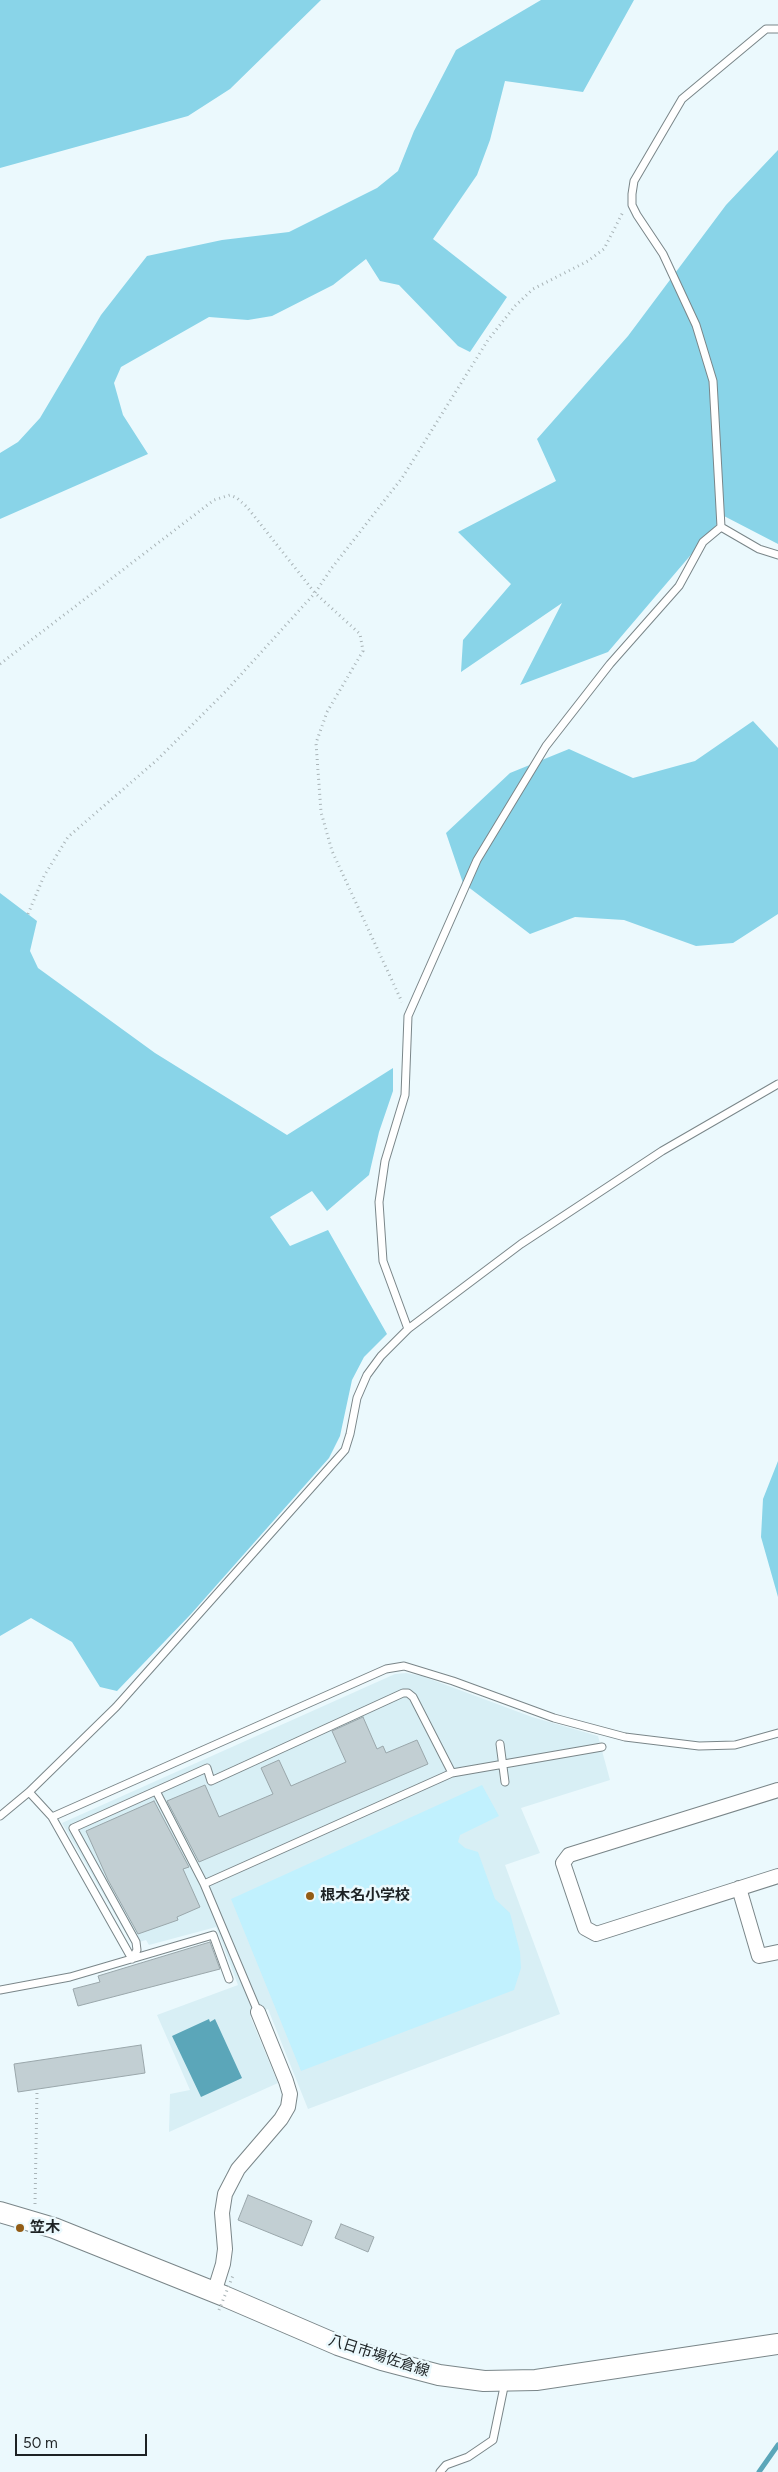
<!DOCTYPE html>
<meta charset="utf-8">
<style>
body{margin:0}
#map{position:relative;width:778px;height:2472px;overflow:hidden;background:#ebf9fd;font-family:Figtree,sans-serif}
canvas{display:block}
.scale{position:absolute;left:15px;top:2434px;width:132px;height:22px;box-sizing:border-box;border:2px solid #1d2224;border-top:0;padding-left:6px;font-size:15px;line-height:18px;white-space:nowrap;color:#1d2224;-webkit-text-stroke:4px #ebf9fd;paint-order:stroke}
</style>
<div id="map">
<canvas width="778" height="2472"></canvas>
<div class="scale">50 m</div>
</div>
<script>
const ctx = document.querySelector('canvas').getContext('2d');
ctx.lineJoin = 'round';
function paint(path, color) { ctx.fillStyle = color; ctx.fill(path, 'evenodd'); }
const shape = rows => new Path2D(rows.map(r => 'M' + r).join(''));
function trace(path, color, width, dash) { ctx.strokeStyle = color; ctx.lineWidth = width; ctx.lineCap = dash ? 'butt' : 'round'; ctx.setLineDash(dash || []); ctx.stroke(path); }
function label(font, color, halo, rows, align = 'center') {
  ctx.font = font + ' Figtree,"Noto Sans JP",sans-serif'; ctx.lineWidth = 5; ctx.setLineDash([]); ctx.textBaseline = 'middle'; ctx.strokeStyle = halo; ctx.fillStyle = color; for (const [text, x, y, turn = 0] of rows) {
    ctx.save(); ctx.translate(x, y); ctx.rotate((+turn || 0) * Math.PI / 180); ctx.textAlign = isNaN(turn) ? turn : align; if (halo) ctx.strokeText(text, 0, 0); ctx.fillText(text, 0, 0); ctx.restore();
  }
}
paint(shape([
 [406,1673,422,1676,532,1717,598,1736,610,1780,521,1808,540,1853,505,1865,560,2014,308,2109,268,2009,250,2016,278,2083,169,2132,170,2094,190,2090,157,2015,238,1985,216,1927,149,1945,146,1940,132,1944,62,1823,395,1674]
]), '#d8eff5');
paint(shape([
 [482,1785,499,1816,460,1835,458,1842,465,1848,478,1852,495,1899,510,1913,520,1952,521,1968,514,1990,301,2071,231,1899]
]), '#c1f1fe');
paint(shape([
 [0,0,321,0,230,89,188,116,0,168],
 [541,0,634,0,583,92,505,81,490,140,477,175,433,239,507,297,470,352,458,346,399,285,380,281,366,259,333,285,272,316,248,320,209,317,121,367,114,383,123,415,148,454,0,519,0,453,18,442,40,418,101,315,147,256,222,240,289,232,377,188,398,171,414,131,456,50],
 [778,150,778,544,724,516,608,652,520,685,562,603,461,672,463,640,511,584,458,532,556,481,537,439,628,336,726,205],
 [753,721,778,748,778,914,733,943,696,946,624,920,575,917,530,934,463,883,446,833,510,773,569,749,633,778,695,761],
 [0,893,37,921,30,951,38,968,155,1053,287,1135,393,1068,393,1091,379,1132,369,1175,327,1211,312,1191,270,1217,290,1246,328,1230,387,1334,364,1357,352,1380,340,1436,329,1458,191,1614,117,1691,100,1687,72,1642,31,1618,0,1636],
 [778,1461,778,1597,761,1537,763,1499]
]), '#89d4e8');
paint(shape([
 [209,2019,210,2022,215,2019,242,2078,201,2097,172,2036]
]), '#5ba6b9');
trace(shape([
 [759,2472,778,2445]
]), '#5ba6b9', 5);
const building = shape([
 [363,1717,377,1749,383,1746,386,1753,417,1740,428,1764,199,1862,167,1801,205,1785,219,1817,273,1794,261,1768,279,1760,291,1786,346,1762,332,1731,363,1717],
 [154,1801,189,1867,183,1869,200,1907,177,1917,178,1920,138,1934,108,1880,86,1831,154,1801],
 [210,1942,220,1969,78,2006,73,1989,100,1982,98,1976,210,1942],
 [141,2045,145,2073,18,2092,14,2064,141,2045],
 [248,2195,312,2221,302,2246,238,2220,248,2195],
 [341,2224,374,2237,368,2252,335,2238,341,2224]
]);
paint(building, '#c2cfd3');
trace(building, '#9aa7ab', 1);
const lane = shape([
 [778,29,766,29,682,99,634,181,632,194,632,205,637,215,663,254,696,325,713,381,721,527,759,549,778,555],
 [408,1329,383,1261,379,1202,385,1161,405,1095,408,1016,477,860,546,746,610,664,679,586,703,542,721,527],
 [500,1744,505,1782],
 [156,1791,204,1884,258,2012],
 [29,1792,52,1817,132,1959],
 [0,1816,29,1792,116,1707,345,1450,350,1434,357,1398,367,1375,381,1356,408,1329,521,1244,662,1151,778,1084],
 [52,1817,386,1669,404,1666,453,1681,554,1718,625,1737,699,1746,735,1745,778,1733],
 [204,1884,452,1773,602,1747],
 [132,1959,137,1950,136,1942,73,1828,207,1768,211,1781,403,1693,408,1693,413,1697,452,1773],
 [0,1990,70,1977,213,1935,229,1979],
 [440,2472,446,2465,468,2457,493,2440,505,2382]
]);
const street = shape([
 [778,1790,569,1855,563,1863,585,1928,596,1934,778,1876],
 [739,1888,759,1956,778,1952],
 [214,2293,223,2264,225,2249,222,2213,225,2194,238,2169,281,2119,288,2107,290,2094,286,2081,258,2012]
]);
const secondary = shape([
 [0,2212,54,2228,224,2296,338,2345,382,2360,439,2375,484,2381,536,2380,778,2344]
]);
trace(lane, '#7a8689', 9);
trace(street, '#7a8689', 16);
trace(secondary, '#7a8689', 22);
trace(shape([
 [0,664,214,500,230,495,237,498,247,507,315,593,360,634,363,651,327,712,316,743,321,812,332,851,402,1002],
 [28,914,44,876,68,837,157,760,226,691,315,593,331,569,402,478,488,340,515,306,533,289,588,261,604,249,623,212],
 [35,2204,37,2091]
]), '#a9b4b7', 3, [1, 4]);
trace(lane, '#fff', 7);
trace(street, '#fff', 14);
trace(secondary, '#fff', 20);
trace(shape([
 [219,2310,234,2273]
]), '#a9b4b7', 3, [1, 4]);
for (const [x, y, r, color] of [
 [310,1896,5,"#935c15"],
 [20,2228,5,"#935c15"]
]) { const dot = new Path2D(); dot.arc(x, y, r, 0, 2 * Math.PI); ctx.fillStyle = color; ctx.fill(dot); trace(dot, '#ebf9fd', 2); }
label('bold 15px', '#1d2224', '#ebf9fd', [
 ["根木名小学校",320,1896],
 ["笠木",30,2228]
], 'left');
label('15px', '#1d2224', '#ebf9fd', [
 ["八日市場佐倉線",379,2356,18]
]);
</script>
